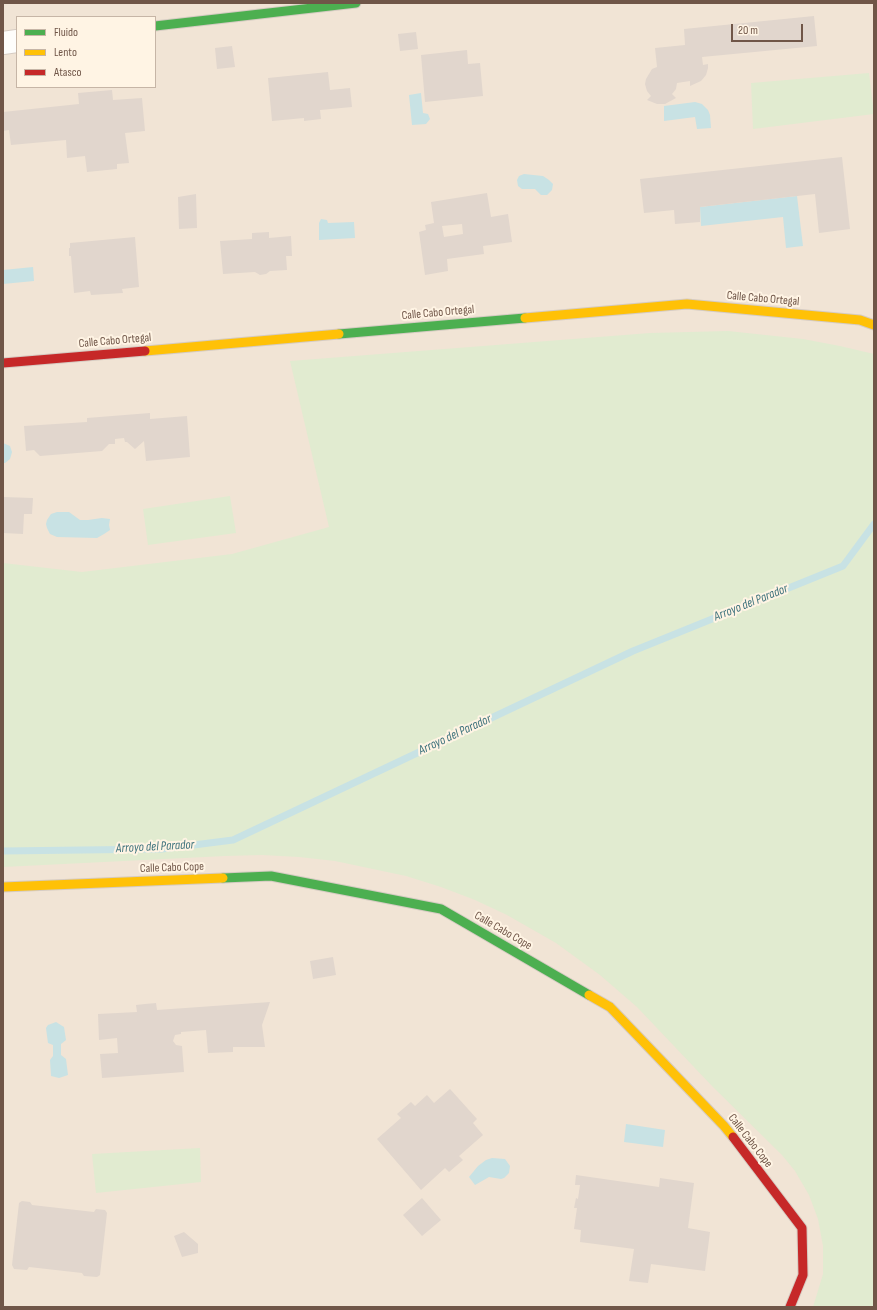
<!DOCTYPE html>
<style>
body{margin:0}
#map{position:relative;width:877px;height:1310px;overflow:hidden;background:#f5efe5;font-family:"Sofia Sans Condensed",sans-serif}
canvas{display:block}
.frame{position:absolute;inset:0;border:4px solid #705648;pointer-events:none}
.legend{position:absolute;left:16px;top:16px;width:140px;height:72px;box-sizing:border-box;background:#fff4e4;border:1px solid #c6b5a6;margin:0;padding:5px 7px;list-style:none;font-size:12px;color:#705648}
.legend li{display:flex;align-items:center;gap:8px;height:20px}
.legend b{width:20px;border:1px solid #c6b5a6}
.scale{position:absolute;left:731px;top:24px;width:72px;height:18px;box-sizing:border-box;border:2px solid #705648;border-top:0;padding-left:5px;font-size:12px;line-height:14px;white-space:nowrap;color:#705648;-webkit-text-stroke:3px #fff4e4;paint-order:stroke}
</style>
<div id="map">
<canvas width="877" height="1310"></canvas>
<div class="frame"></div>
<ul class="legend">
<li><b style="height:5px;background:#4caf50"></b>Fluido</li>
<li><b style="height:5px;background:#ffc107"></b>Lento</li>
<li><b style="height:5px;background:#c62828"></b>Atasco</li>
</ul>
<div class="scale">20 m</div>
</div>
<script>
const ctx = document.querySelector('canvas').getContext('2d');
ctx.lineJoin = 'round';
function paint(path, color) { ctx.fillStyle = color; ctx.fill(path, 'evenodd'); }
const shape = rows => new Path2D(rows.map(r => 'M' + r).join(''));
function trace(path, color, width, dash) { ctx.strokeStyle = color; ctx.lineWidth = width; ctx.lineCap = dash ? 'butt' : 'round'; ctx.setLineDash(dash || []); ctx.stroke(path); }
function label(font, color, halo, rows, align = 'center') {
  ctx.font = font + ' "Sofia Sans Condensed",sans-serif'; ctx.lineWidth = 4; ctx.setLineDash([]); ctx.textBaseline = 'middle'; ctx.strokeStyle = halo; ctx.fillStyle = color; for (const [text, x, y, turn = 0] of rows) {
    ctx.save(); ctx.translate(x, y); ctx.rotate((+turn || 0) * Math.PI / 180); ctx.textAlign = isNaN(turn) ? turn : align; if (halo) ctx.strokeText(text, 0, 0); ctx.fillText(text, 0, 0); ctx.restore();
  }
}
paint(shape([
 [3,3,874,3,874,1307,3,1307],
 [17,17,155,17,155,87,17,87]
]), '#f1e4d5');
paint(shape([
 [869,73,874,114,753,129,751,83],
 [728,331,803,339,840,346,874,354,874,1307,813,1307,823,1274,823,1246,818,1219,809,1195,795,1171,782,1155,712,1086,637,1007,600,975,556,943,507,915,475,900,441,887,406,876,335,861,299,857,262,855,225,856,3,867,3,563,82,572,232,554,329,527,290,361,650,333],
 [230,496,236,533,148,545,143,509],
 [200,1148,201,1182,96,1193,92,1154]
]), '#e1ebd0');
paint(shape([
 [421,93,423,113,428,114,430,119,426,124,412,125,409,95],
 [695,102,702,104,708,110,710,115,711,128,697,129,695,117,664,121,664,106],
 [524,174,543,176,549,180,553,184,552,190,547,195,541,195,535,189,522,189,518,186,517,180,519,176],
 [797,196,803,246,786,248,783,217,701,226,700,207],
 [321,219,327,220,328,223,354,222,355,238,319,240,319,223],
 [33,267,34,281,3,284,3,270],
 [3,443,10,446,12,452,10,459,5,463,3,463],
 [57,512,69,512,80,520,88,520,102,518,110,519,109,525,110,530,104,534,97,538,57,537,50,534,47,528,46,524,47,520,51,514],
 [56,1022,64,1027,66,1040,61,1044,61,1055,66,1059,68,1075,59,1078,51,1076,50,1060,53,1056,53,1045,48,1043,46,1028,48,1025],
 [626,1124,665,1130,663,1147,624,1142],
 [492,1158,505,1159,510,1166,509,1173,504,1178,501,1179,489,1177,475,1185,469,1177,478,1166,486,1160]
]), '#c8e2e4');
trace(shape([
 [3,851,162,849,233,840,633,651,843,566,874,524]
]), '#c8e2e4', 7);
paint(shape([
 [814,16,817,46,702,57,703,65,708,64,708,68,706,75,701,81,690,86,690,81,677,83,676,89,672,94,676,98,665,104,657,104,647,100,651,96,647,91,645,84,646,79,652,69,657,67,655,48,685,45,684,29],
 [416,32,418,49,400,51,398,34],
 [232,46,235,67,217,69,215,48],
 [467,50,468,64,480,63,483,96,425,102,421,55],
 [328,72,330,90,350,88,352,107,320,110,321,119,304,121,304,118,272,121,268,78],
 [112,90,113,100,142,98,145,131,125,133,129,163,117,164,117,169,87,172,85,156,67,158,66,140,11,145,9,130,3,131,3,112,79,104,78,93],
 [842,157,850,229,819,233,815,194,700,207,700,222,675,224,674,210,644,213,640,179],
 [487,193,491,217,508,214,512,242,483,246,484,254,447,259,448,271,425,275,419,232,426,230,425,225,434,223,431,202],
 [462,224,463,234,444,237,442,226],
 [196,194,197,228,179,229,178,197],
 [269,232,269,238,291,236,292,256,286,256,287,270,270,271,266,274,260,275,255,272,223,274,220,241,252,239,252,233],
 [135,237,139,287,122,289,123,293,91,295,90,291,74,293,71,256,69,256,69,248,70,248,70,243],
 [150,413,150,419,187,416,190,457,146,461,144,441,135,449,127,442,125,442,124,438,115,439,115,444,109,444,102,451,40,456,34,450,26,451,24,426,87,422,87,418],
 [3,497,33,498,32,514,24,514,23,534,3,533],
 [333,957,336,975,313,979,310,961],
 [270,1002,262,1025,265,1047,233,1047,233,1052,208,1053,206,1030,181,1032,181,1034,175,1035,173,1041,176,1045,182,1046,184,1072,102,1078,100,1054,118,1053,117,1038,99,1040,98,1014,137,1012,136,1005,145,1004,156,1003,157,1010],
 [450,1089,477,1119,473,1123,483,1135,459,1156,463,1160,449,1172,445,1168,421,1190,377,1139,401,1118,397,1114,411,1102,415,1106,427,1095,434,1103],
 [576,1175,659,1187,660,1178,694,1183,688,1228,710,1232,705,1271,651,1264,648,1283,629,1281,634,1249,580,1242,581,1230,574,1229,577,1208,574,1208,576,1198,578,1199,580,1185,575,1185],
 [422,1198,441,1220,422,1236,403,1215],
 [22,1201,30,1202,32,1205,94,1212,96,1209,105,1210,107,1213,100,1275,97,1277,84,1276,82,1273,29,1267,27,1270,14,1269,12,1265,19,1203],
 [184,1232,198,1244,198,1253,182,1257,174,1236]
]), '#e1d6cd');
const street = shape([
 [3,43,17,41]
]);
const fast = shape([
 [155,26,356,3],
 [339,334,525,318],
 [223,878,271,876,441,909,589,995]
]);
const slow = shape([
 [525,318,687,304,860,320,874,325],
 [145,351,339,334],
 [3,887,223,878],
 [589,995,610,1007,724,1126,733,1137]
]);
const jam = shape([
 [3,363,145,351],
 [733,1137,802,1228,803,1275,790,1307]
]);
trace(street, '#d6ccc3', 24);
trace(fast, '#d5cbc2', 11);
trace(slow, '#d5cbc2', 11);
trace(jam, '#d5cbc2', 11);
trace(street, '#fefdfb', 22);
trace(fast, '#4caf50', 9);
trace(slow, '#ffc107', 9);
trace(jam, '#c62828', 9);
label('12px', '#705648', '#fff4e4', [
 ["Calle Cabo Ortegal",763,299,5],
 ["Calle Cabo Ortegal",438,313,-5],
 ["Calle Cabo Ortegal",115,341,-5],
 ["Calle Cabo Cope",172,868,-2],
 ["Calle Cabo Cope",503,931,30],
 ["Calle Cabo Cope",750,1141,52]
]);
label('italic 13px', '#3f737d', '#fff4e4', [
 ["Arroyo del Parador",751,603,-22],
 ["Arroyo del Parador",455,735,-25],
 ["Arroyo del Parador",155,847,-3]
]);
</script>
